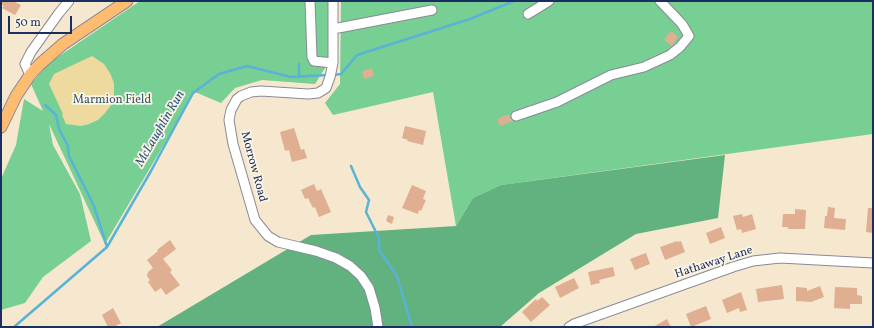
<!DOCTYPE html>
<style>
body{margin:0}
#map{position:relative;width:874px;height:328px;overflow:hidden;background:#f6e7cf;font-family:Vollkorn,serif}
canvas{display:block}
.frame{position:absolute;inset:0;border:2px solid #1b2f5e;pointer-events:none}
.scale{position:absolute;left:8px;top:16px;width:64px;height:18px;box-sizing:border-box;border:2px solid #1b2f5e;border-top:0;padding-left:5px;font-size:12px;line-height:14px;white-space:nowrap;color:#1b2f5e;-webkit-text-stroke:3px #fcf5e5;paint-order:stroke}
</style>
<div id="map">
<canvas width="874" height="328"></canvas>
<div class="frame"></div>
<div class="scale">50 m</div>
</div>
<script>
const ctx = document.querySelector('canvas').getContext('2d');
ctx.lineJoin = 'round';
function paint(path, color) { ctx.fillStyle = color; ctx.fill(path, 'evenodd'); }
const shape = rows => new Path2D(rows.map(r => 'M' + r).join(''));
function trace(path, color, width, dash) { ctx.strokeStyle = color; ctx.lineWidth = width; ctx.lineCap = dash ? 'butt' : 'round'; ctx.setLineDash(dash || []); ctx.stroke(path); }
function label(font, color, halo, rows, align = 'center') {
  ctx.font = font + ' Vollkorn,serif'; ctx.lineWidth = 3.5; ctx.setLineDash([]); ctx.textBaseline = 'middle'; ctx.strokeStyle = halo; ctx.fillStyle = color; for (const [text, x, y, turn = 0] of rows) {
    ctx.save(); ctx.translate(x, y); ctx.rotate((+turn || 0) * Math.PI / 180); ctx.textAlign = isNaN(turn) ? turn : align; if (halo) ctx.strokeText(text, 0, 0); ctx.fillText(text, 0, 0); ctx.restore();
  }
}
paint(shape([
 [140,1,329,1,330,60,315,84,262,80,235,88,221,103,195,92,105,244,49,124,53,145,80,194,91,241,43,277,25,303,1,310,1,179,16,145,24,99,43,111,31,84,49,63],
 [341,1,873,1,873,134,501,185,473,198,456,226,433,92,333,115,325,103,340,84]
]), '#77cf94');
paint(shape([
 [725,155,718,218,636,234,539,293,500,327,157,327,311,235,456,226,473,198,501,185]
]), '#61b27e');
paint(shape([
 [92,56,104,64,110,73,114,83,114,94,111,105,105,113,98,120,89,124,81,126,66,124,62,115,63,114,49,84,54,74]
]), '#eeda9e');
trace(shape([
 [333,75,341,74,357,55,470,19,514,1],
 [299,77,299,64],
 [45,105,56,115,59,129,68,146,69,156,94,206,107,247],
 [351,166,360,187,369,200,366,212,379,238,379,250,397,276,412,327],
 [14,327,107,247,151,171,193,93,219,74,247,66,291,77,328,75]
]), '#59b3d7', 2.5);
paint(shape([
 [1,1,13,1,21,5,15,15,2,8,4,6,1,4],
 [671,31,678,37,672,46,664,40],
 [372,68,374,76,364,79,362,71],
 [506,115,510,115,510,118,513,121,500,126,497,119],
 [405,126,426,131,423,145,407,141,408,140,402,138],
 [294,128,301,150,304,149,307,158,292,162,289,150,285,151,280,132],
 [314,184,317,191,321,189,331,212,319,217,315,207,313,208,308,198,305,199,301,190],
 [412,185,426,191,423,199,426,200,421,211,419,210,418,214,402,208],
 [828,207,835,208,834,218,846,219,845,230,824,228,825,216,827,216],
 [868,208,873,208,873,233,866,232],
 [795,209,806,210,805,229,788,229,788,227,782,227,783,214,795,214],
 [742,214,743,217,752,214,756,229,742,233,741,229,737,230,733,216],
 [388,215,394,217,392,224,386,221],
 [721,227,725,238,710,244,706,233],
 [170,240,176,249,163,259,172,270,170,272,180,285,166,295,161,288,155,292,148,282,150,280,147,276,148,272,153,268,147,260,158,251,157,250],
 [677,241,677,242,681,241,685,252,665,260,660,247],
 [646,253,650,264,635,270,630,259],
 [613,267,615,276,599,280,600,283,591,285,588,272],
 [574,278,579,288,560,298,555,287],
 [782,285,784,299,758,302,756,289],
 [820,286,824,297,811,302,796,301,796,287,807,288,807,291],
 [835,287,857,288,857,295,862,296,862,304,850,304,850,309,834,308],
 [741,292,747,310,740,312,739,308,727,313,722,300],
 [542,297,550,305,531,322,522,312,536,299,537,301],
 [706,306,711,319,691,327,686,314],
 [113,308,121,323,114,327,108,327,102,315],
 [667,319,671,327,653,327]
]), '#e0ae90');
const minor = shape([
 [310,1,312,57,314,61,333,63],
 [333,1,333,63,330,77,326,88,318,93,308,94,261,91,251,92,241,96,237,99,231,110,229,120,233,144,255,220,268,236,278,242,316,251,336,258,350,266,361,276,369,288,375,308,378,327],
 [528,14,549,1],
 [333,29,432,10],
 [30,75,25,64,31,52,59,13,69,1],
 [516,116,557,102,611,75,644,67,670,55,680,47,689,36,682,24,660,1],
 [569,327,574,324,733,267,753,261,780,258,873,263]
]);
const major = shape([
 [1,127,16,96,30,75,39,65,63,44,127,1]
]);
trace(minor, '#888b96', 11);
trace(major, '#888b96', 13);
trace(minor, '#fff', 9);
trace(major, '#febc70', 11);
label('12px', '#32576c', '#fcf5e5', [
 ["Marmion Field",112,101]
]);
label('12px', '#1b2f5e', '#fcf5e5', [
 ["Morrow Road",253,167,75],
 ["Hathaway Lane",714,263,-18]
]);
label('italic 13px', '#2e5782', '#fcf5e5', [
 ["McLaughlin Run",161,129,-60]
]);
</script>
